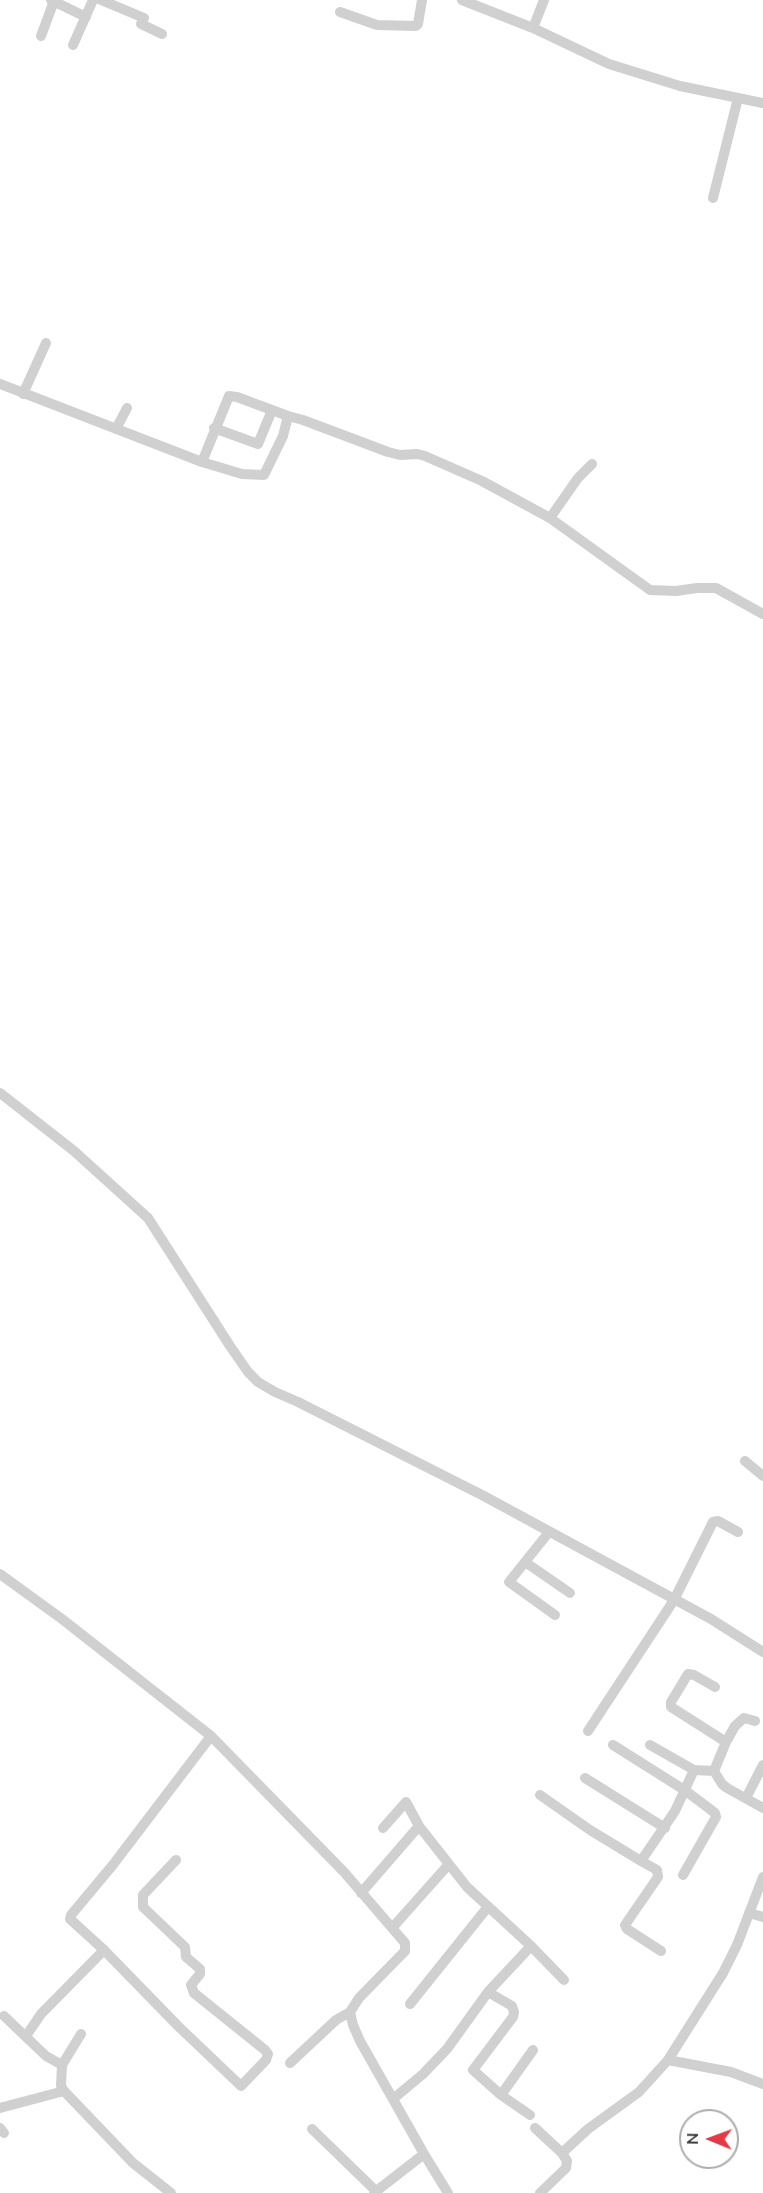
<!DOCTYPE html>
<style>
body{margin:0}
#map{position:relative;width:763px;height:2193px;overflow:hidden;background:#fff;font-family:"Nunito Sans",sans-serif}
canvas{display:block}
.north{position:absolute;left:679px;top:2109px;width:60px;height:60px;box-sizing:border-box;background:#fff;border:2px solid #adadad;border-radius:50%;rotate:271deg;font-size:16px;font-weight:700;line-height:24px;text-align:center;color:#333}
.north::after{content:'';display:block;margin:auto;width:21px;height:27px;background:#e63946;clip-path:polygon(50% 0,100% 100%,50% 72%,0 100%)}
</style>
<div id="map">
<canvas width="763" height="2193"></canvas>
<div class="north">N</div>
</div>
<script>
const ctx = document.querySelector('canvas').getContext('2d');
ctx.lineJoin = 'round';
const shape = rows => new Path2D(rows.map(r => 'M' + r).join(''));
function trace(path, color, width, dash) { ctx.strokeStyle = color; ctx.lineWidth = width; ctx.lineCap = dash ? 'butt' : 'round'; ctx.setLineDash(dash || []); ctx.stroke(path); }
trace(shape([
 [51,0,86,17],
 [101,0,144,18,141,24,162,34],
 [462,0,533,28,609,64,680,86,763,103],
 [340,12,377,25,416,26,418,24,422,0],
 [533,28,544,0],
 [41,36,54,1],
 [73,45,93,0],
 [713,198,738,98],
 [0,384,202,462,242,474,264,475,283,436,288,416,303,420,388,452,400,455,417,454,425,456,482,481,550,518,650,590,676,591,697,588,716,588,763,614],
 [23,394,46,343],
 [214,428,258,444,272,410],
 [116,429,127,408],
 [202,462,229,396,237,397,288,416],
 [550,518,578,478,592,464],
 [0,1093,74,1151,148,1218,230,1346,248,1372,258,1382,275,1392,298,1402,482,1495,711,1619,763,1652],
 [745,1461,763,1476],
 [549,1532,509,1582,555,1615],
 [525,1562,570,1593],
 [0,1574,62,1619,211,1736,344,1872,405,1943,405,1951,359,1998,350,2012,353,2025,360,2041,424,2154],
 [715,1687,694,1675,688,1674,671,1702,671,1707,726,1742],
 [755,1721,744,1718,735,1726,726,1742,714,1771,722,1784,727,1788,763,1808],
 [588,1731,674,1600,713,1522,718,1521,738,1532],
 [613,1745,686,1791,715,1813,716,1817,683,1875],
 [650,1745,694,1770],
 [585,1778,665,1828],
 [540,1795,590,1830,641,1861],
 [746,1798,763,1765],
 [383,1828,406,1802,419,1826,467,1887,531,1946,488,1992,447,2049,423,2074,393,2099],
 [361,1893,419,1826],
 [749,1913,763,1917],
 [393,1927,449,1864],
 [531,1946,564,1980],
 [104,1950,178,2026,241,2086,266,2060,268,2054,265,2050,194,1993,191,1985,200,1974,200,1969,186,1957,185,1947,143,1907,143,1895,176,1860],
 [661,1951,627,1929,625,1925,658,1877,657,1870,641,1861,675,1811,694,1770,714,1771],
 [488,1992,512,2006,514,2012,513,2017,473,2070,501,2095,530,2115],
 [410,2004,487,1908],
 [4,2016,46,2056,62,2065],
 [81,2034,62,2065,61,2086,64,2091,133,2163,171,2193],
 [26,2036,41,2014,104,1950,70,1919,71,1915,112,1866,211,1736],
 [668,2060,731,2072,763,2084],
 [290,2063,336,2020,350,2012],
 [501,2095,533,2050],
 [0,2108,64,2091],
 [0,2128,4,2133],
 [535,2128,562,2153,567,2161,566,2168,540,2193],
 [312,2129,377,2192],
 [562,2153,588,2129,639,2092,668,2060,723,1973,737,1945,763,1877],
 [374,2193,424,2154,448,2193]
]), '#d0d0d0', 10);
</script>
